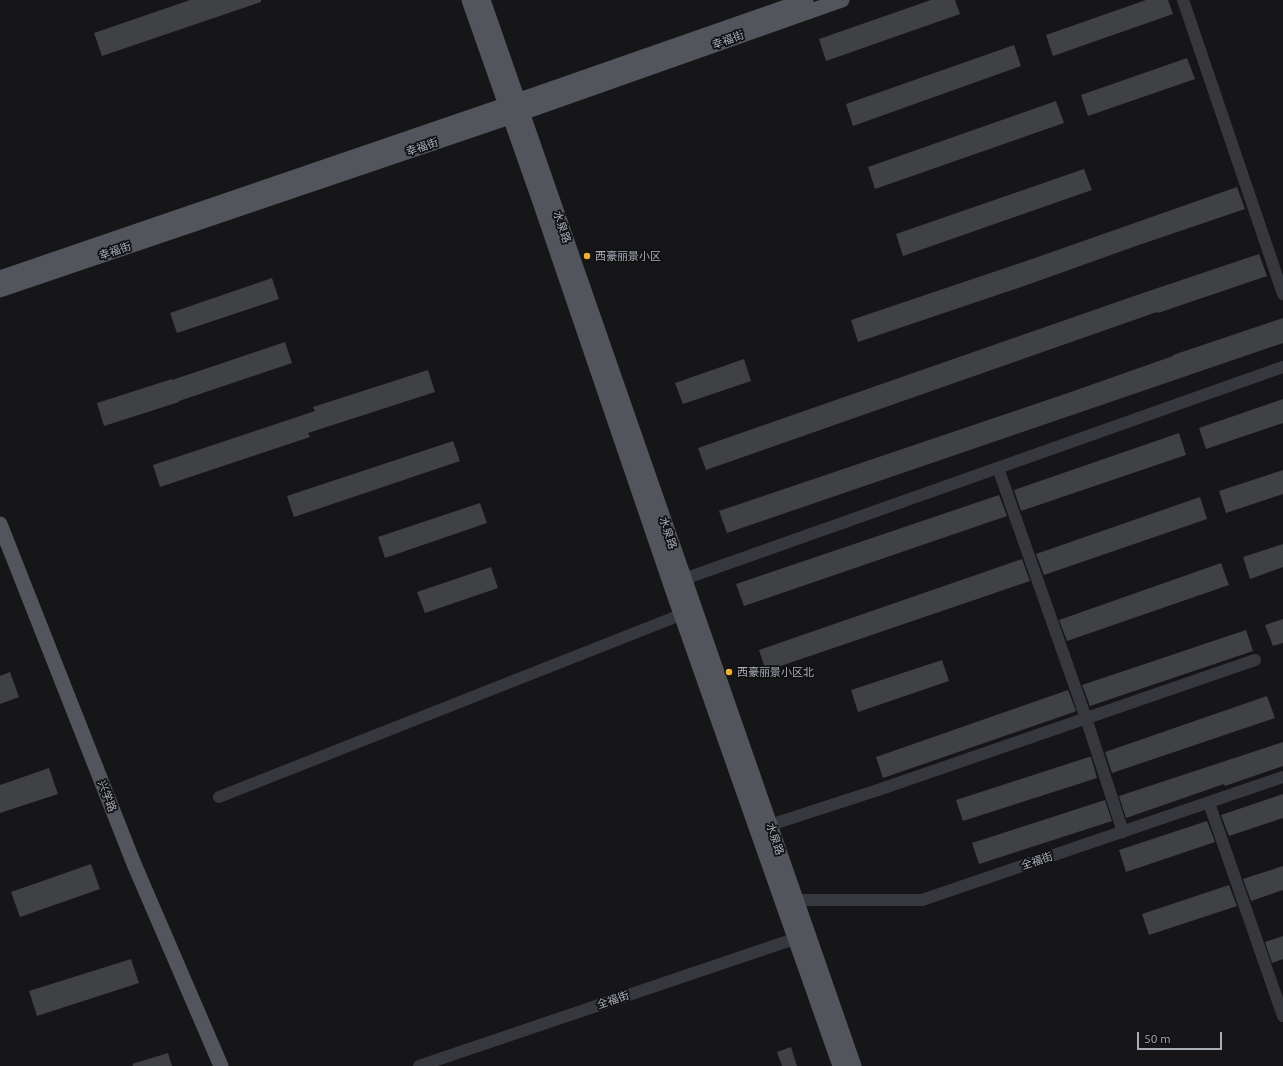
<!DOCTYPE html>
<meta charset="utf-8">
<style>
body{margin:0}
#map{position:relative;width:1283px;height:1066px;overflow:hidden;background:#161618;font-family:Ubuntu,sans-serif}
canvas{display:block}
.scale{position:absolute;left:1137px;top:1032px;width:85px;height:18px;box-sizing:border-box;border:2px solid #a8adb8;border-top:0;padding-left:5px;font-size:12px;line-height:14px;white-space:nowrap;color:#a8adb8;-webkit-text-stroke:3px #111113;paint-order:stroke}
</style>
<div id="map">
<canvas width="1283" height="1066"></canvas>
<div class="scale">50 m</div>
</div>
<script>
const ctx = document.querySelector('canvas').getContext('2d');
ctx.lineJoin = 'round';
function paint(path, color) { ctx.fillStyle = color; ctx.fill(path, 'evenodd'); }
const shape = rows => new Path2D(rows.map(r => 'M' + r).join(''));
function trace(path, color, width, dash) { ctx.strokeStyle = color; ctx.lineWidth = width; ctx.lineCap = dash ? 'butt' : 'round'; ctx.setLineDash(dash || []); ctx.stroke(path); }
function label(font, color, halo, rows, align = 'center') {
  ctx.font = font + ' Ubuntu,"Noto Sans SC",sans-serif'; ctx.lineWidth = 3.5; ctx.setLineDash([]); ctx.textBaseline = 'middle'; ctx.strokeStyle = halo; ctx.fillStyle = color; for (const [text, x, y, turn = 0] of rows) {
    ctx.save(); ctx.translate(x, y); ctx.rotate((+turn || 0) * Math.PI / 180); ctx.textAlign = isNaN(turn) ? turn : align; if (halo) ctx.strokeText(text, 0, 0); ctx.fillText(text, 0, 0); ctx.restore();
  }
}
paint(shape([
 [190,0,261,0,261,2,102,56,94,33],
 [931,0,955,0,960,14,826,61,819,39],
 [1146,0,1168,0,1173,14,1053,56,1046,35],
 [1014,45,1021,66,853,126,846,104],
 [1187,58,1195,79,1088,116,1081,95],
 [1056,101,1064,123,875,189,868,167],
 [1084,169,1092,190,903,256,896,234],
 [1237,187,1245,209,1136,246,1027,285,858,342,851,320,1032,259],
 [1259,254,1267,276,1158,313,1157,312,706,470,698,448,1137,295],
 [272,278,279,299,177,333,170,313],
 [1283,318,1283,343,727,533,719,511,1065,394,1173,356,1173,355],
 [285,342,292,363,179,401,179,402,104,426,97,403,172,379,172,380],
 [744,359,751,381,683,404,675,383],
 [428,370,435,392,308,433,310,437,160,487,153,465,315,411,313,407],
 [1283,399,1283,423,1206,449,1199,428],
 [1179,433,1186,455,1021,511,1014,490],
 [453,441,460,461,294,517,287,496],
 [1283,470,1283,494,1226,513,1219,491],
 [999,495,1007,516,744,606,736,584],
 [1200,497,1207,519,1044,575,1036,554],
 [480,503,487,523,385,558,378,537],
 [1283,544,1283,567,1250,579,1243,557],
 [1022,559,1030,581,766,671,759,650],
 [1221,563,1229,585,1067,641,1059,620],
 [491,567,498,588,425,613,417,592],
 [1283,619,1283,643,1273,646,1265,625],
 [1246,630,1253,651,1090,706,1082,685],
 [942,660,949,681,858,712,851,690],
 [10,672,19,697,0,704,0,676],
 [1068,690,1076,711,1074,712,883,778,876,757],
 [1267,696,1275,718,1112,773,1105,752],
 [1283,742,1283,766,1225,786,1224,784,1126,818,1119,796],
 [1089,757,1091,757,1097,778,963,821,956,800],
 [49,768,58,794,0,813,0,785],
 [1283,794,1283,818,1229,836,1221,815],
 [1105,800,1112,821,979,864,972,843],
 [1207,821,1215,842,1126,872,1119,850],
 [91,864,100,889,20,917,11,892],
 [1283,866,1283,890,1251,901,1243,879],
 [1229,885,1237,906,1149,935,1142,914],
 [1283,936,1283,959,1272,963,1265,942],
 [131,959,139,983,37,1016,29,991],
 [791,1047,797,1066,782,1066,777,1052],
 [168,1053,172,1066,133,1066,132,1064]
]), '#404145');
trace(shape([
 [1183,0,1283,294],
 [998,468,1086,718,1123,832],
 [684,579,1283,367],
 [219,797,688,612],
 [1209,803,1283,1016],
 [770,825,881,789,1255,660],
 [789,903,796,900,922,900,1283,777],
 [419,1066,803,936]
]), '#37383d', 12);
trace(shape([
 [469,0,540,202,675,597,840,1066],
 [483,0,854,1066],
 [0,278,505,105,806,0],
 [0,290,522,113,842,0],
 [0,524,134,864,221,1066]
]), '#53555c', 15);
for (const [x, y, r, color] of [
 [587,256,4,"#f2b134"],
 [729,672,4,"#f2b134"]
]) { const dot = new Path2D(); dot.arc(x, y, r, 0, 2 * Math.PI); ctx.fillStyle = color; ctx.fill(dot); trace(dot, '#111113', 1.5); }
label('11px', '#a8adb8', '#111113', [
 ["幸福街",728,40,-20],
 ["幸福街",422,147,-19],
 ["水泉路",562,227,71],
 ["幸福街",115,251,-19],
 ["水泉路",668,533,71],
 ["兴学路",107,796,69],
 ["水泉路",775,839,71],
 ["全福街",1037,861,-18],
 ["全福街",613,1000,-19]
]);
label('11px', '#a8adb8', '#111113', [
 ["西豪丽景小区",595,256],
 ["西豪丽景小区北",737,672]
], 'left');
</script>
